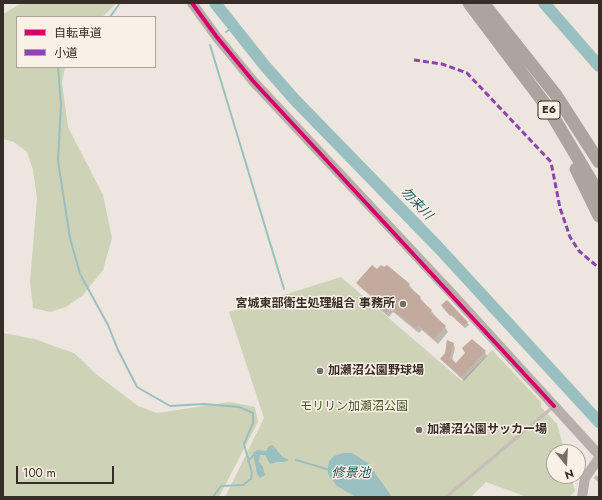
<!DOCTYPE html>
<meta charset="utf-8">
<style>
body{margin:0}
#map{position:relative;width:602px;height:500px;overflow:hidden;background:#ede6df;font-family:Jost,"Noto Sans JP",sans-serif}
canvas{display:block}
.frame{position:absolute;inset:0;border:4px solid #372c26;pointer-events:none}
.legend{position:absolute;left:16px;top:16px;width:140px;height:52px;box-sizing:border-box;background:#faf1e6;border:1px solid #aca299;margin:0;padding:5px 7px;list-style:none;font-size:12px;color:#372c26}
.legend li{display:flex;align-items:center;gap:8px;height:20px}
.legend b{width:20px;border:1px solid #aca299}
.north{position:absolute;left:546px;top:444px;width:40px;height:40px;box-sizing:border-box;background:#faf1e6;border:1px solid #aca299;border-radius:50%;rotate:162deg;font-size:11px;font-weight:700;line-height:16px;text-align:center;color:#372c26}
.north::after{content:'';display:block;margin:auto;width:14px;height:18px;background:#776d67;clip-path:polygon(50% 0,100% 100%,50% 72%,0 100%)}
.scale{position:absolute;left:16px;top:466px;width:98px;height:18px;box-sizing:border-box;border:2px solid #372c26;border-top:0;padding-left:5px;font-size:12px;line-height:14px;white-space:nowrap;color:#372c26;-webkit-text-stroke:3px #faf1e6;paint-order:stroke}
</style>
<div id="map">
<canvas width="602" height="500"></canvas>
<div class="frame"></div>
<ul class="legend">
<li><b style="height:5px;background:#d6006c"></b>自転車道</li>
<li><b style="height:5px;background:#8e44ad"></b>小道</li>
</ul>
<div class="north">N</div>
<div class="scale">100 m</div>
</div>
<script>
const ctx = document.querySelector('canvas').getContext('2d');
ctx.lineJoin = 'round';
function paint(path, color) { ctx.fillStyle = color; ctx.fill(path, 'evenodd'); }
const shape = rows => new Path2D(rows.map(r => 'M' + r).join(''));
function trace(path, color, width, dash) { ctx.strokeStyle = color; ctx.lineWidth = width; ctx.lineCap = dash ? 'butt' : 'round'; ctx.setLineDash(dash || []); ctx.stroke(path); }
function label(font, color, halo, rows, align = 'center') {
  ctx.font = font + ' Jost,"Noto Sans JP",sans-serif'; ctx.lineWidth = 3; ctx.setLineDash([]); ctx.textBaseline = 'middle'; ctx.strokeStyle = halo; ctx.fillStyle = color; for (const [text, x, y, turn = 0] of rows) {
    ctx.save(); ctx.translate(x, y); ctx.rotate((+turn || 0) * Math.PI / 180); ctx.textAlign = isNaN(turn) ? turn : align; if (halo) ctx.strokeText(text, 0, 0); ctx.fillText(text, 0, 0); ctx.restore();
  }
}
paint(shape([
 [22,3,117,3,102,17,17,17,17,67,65,67,62,82,68,127,103,195,112,238,103,270,83,295,66,307,50,312,33,308,30,282,37,198,33,170,27,152,14,142,3,139,3,14],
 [341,277,462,381,492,350,541,402,541,407,557,424,565,452,554,452,554,476,571,476,575,491,569,497,524,496,486,482,471,497,225,497,264,418,229,312],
 [3,333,34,339,74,353,96,374,138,406,157,413,230,402,255,407,258,422,219,497,3,497]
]), '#ced3b8');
paint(shape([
 [273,445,286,462,277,462,270,464,265,455,260,455,259,462,263,467,265,475,260,478,257,474,253,453,257,450,266,451,269,446],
 [343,453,352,453,368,463,392,497,356,497,337,486,328,474,328,467,329,461,334,456]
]), '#9abfc0');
paint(shape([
 [378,271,409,285,445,327,448,332,438,344,422,330,419,333,393,312,389,317,374,305,371,300,373,298,361,288,357,283],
 [447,301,467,322,469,325,465,328,443,308,442,306],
 [453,343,455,348,452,360,456,364,466,354,485,352,487,356,464,381,441,359],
 [596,475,599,478,599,483,594,478]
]), '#0003');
trace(shape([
 [110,17,120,3],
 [226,32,233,27],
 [210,45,284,289],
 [58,67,61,104,58,161,70,238,80,274,108,325,118,350,137,387,170,406,204,404,239,407,253,413,253,423,244,444,252,473,251,479,243,485,221,486,213,497],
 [281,457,287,460],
 [296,460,330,470],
 [248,461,254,455]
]), '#9abfc0', 2);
trace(shape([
 [215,3,265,66,295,100,438,247,599,422],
 [544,3,599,66]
]), '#9abfc0', 12);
paint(shape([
 [372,265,377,269,381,265,384,267,387,265,410,284,408,286,421,297,419,299,432,310,430,312,446,326,434,339,418,325,415,328,390,308,386,313,370,300,373,297,356,283],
 [447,300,468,322,463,326,455,319,458,313,454,317,452,315,450,316,441,305],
 [472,339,486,351,461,377,440,359,445,353,447,340,454,343,449,360,451,358,456,363,465,353,462,348]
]), '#c2aa9f');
trace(shape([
 [446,497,553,407]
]), '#c6bfb8', 3.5);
trace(shape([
 [192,3,216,36,253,81,454,296,599,455],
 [582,497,585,478,599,458]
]), '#b7afa8', 10);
trace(shape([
 [469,3,548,108,599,194],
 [483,3,556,95,599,162],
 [576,169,599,216]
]), '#aca59e', 13);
trace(shape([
 [414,60,442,64,467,73,551,162,560,208,570,237,579,251,599,268]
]), '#8e44ad', 3, [6, 3]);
trace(shape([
 [192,3,216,36,253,81,554,406]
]), '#d6006c', 4);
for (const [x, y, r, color] of [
 [403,304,4,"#776d67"],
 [320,371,4,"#776d67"],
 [419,430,4,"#776d67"]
]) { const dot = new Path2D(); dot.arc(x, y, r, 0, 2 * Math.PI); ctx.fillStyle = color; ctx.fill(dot); trace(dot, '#faf1e6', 1.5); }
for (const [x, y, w] of [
 [549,110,22]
]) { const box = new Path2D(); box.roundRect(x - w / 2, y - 9, w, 18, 3); ctx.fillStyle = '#faf1e6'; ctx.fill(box); trace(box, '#372c26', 1); }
label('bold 11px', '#372c26', null, [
 ["E6",549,110]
]);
label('bold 12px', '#372c26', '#faf1e6', [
 ["宮城東部衛生処理組合 事務所",395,304,"right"],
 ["加瀬沼公園野球場",328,371],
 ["加瀬沼公園サッカー場",427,430]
], 'left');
label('12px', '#455728', '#faf1e6', [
 ["モリリン加瀬沼公園",354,407]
]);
label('italic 13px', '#19555b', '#faf1e6', [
 ["勿来川",416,204,46],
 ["修景池",351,474]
]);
</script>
